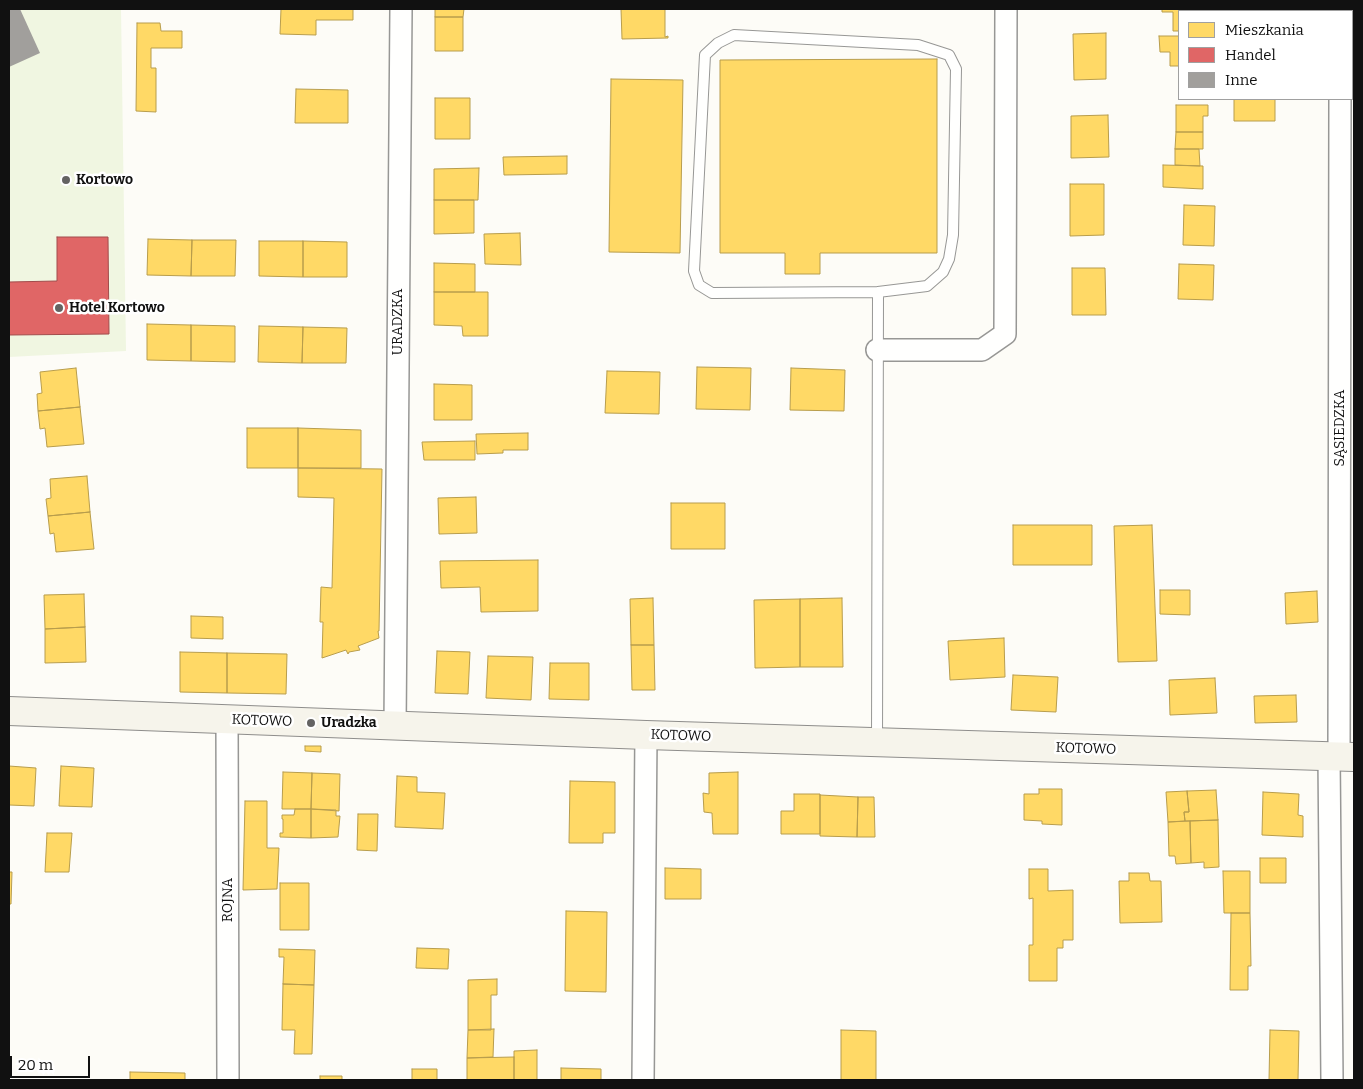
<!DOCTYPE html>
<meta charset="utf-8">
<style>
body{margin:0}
#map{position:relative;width:1363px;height:1089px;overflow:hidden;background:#fdfcf7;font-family:Bitter,serif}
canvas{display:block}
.frame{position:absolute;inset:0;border:10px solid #111;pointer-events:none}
.legend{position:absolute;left:1178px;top:10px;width:175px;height:90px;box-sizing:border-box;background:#fff;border:1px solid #a0a0a0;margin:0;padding:6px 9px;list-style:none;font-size:15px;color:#111}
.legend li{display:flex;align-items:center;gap:10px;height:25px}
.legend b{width:25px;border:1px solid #a0a0a0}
.scale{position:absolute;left:10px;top:1056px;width:80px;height:22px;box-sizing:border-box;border:2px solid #111;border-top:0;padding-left:6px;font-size:15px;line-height:18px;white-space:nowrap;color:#111;-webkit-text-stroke:4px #fff;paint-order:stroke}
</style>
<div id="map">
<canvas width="1363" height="1089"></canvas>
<div class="frame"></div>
<ul class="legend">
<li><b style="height:14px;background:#ffd966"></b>Mieszkania</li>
<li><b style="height:14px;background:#e06666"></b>Handel</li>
<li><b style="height:14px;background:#a19f9c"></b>Inne</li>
</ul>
<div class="scale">20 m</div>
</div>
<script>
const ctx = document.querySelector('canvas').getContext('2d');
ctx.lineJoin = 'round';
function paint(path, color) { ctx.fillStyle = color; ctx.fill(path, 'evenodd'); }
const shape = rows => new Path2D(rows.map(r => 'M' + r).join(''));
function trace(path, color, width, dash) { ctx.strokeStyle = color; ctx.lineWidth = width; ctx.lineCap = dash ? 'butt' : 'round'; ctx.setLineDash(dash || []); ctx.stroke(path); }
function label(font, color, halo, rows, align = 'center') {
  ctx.font = font + ' Bitter,serif'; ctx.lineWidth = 5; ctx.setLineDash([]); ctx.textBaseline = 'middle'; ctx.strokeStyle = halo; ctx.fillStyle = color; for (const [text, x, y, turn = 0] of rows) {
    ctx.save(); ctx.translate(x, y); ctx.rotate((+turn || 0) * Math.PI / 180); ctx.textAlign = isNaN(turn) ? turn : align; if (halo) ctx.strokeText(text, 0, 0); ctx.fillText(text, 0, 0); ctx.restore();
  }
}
paint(shape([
 [9,9,121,9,126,351,9,357]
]), '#f0f6e1');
const homes = shape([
 [281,9,353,9,353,20,316,20,316,35,280,34,281,9],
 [435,9,464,9,463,17,435,17,435,9],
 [621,9,665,9,665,37,668,36,668,38,622,39,621,9],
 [1162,9,1197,9,1197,11,1179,11,1179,31,1173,31,1173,12,1162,12,1162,9],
 [435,17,463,17,463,51,435,51,435,17],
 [137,23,160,23,161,31,182,31,182,48,151,48,151,68,156,68,156,112,136,111,137,23],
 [1106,33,1106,79,1074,80,1073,34,1106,33],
 [1159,36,1179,36,1179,66,1170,66,1170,52,1160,52,1159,36],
 [937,59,937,253,820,253,820,274,785,274,785,253,720,253,720,60,937,59],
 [611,79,683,80,680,253,609,252,611,79],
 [296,89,348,90,348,123,295,123,296,89],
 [435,98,470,98,470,139,435,139,435,98],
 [1234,99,1275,99,1275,121,1234,121,1234,99],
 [1176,105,1208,105,1208,116,1203,116,1203,132,1176,132,1176,105],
 [1108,115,1109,157,1071,158,1071,116,1108,115],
 [1176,132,1203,132,1203,149,1175,149,1176,132],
 [1175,149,1199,149,1200,166,1175,165,1175,149],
 [567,156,567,174,504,175,503,157,567,156],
 [1163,165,1203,166,1203,189,1163,187,1163,165],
 [479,168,478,200,434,200,434,169,479,168],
 [1070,184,1104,184,1104,235,1070,236,1070,184],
 [434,200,474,200,474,233,434,234,434,200],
 [1184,205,1215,206,1214,246,1183,245,1184,205],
 [520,233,521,265,485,264,484,234,520,233],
 [148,239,192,240,191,276,147,275,148,239],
 [192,240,236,240,235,276,191,276,192,240],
 [259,241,303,241,303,277,259,276,259,241],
 [303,241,347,242,347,277,303,277,303,241],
 [434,263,475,264,475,292,434,292,434,263],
 [1179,264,1214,265,1213,300,1178,299,1179,264],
 [1072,268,1105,268,1106,315,1072,315,1072,268],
 [434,292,488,292,488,336,463,336,462,326,434,325,434,292],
 [147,324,191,325,191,361,147,360,147,324],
 [191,325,235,326,235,362,191,361,191,325],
 [259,326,303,327,302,363,258,362,259,326],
 [303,327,347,328,346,363,302,363,303,327],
 [697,367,751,368,750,410,696,409,697,367],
 [76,368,80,407,38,411,37,394,42,393,40,372,76,368],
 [791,368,845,370,844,411,790,410,791,368],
 [607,371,660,372,659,414,605,413,607,371],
 [434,384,472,385,472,420,434,420,434,384],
 [80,407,84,444,47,447,45,428,40,429,38,411,80,407],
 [247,428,298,428,298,468,247,468,247,428],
 [298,428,361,430,361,468,298,468,298,428],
 [528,433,528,450,503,450,503,453,477,454,476,434,528,433],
 [475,441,475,460,424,460,422,442,475,441],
 [298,468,382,469,379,631,378,631,379,638,358,646,360,650,349,652,348,654,346,650,322,658,323,622,320,622,321,587,332,588,334,498,298,497,298,468],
 [87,476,90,512,48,516,46,499,51,498,50,479,87,476],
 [476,497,477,533,439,534,438,498,476,497],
 [671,503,725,503,725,549,671,549,671,503],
 [90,512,94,549,56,552,54,533,50,534,48,516,90,512],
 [1013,525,1092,525,1092,565,1013,565,1013,525],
 [1152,525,1157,661,1118,662,1114,526,1152,525],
 [538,560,538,611,481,612,480,587,441,588,440,561,538,560],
 [1160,590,1190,590,1190,615,1160,614,1160,590],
 [1317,591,1318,622,1286,624,1285,593,1317,591],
 [84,594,85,627,45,629,44,595,84,594],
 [653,598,654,645,631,645,630,599,653,598],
 [842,598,843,667,800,667,800,599,842,598],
 [800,599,800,667,755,668,754,600,800,599],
 [191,616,223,617,223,639,191,638,191,616],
 [85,627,86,662,45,663,45,629,85,627],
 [1004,638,1005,677,950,680,948,641,1004,638],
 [631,645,654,645,655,690,632,690,631,645],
 [437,651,470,652,468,694,435,693,437,651],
 [180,652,227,653,227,693,180,692,180,652],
 [227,653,287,654,286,694,227,693,227,653],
 [488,656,533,657,531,700,486,698,488,656],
 [550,663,589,663,589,700,549,699,550,663],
 [1013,675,1058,677,1056,712,1011,710,1013,675],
 [1215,678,1217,713,1170,715,1169,680,1215,678],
 [1296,695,1297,722,1255,723,1254,696,1296,695],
 [305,746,321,746,321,752,305,751,305,746],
 [9,766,36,768,34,806,9,805,9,766],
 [61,766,94,768,92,807,59,806,61,766],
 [283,772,312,773,311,809,282,809,283,772],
 [738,772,738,834,713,834,712,813,704,812,703,793,709,794,709,773,738,772],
 [312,773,340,774,339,811,311,809,312,773],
 [397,776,417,777,417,792,445,793,443,829,395,827,397,776],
 [570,781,615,782,615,833,603,833,603,843,569,843,570,781],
 [1039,789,1062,789,1062,825,1042,824,1042,821,1024,820,1024,794,1039,794,1039,789],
 [1216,790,1218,820,1185,821,1184,812,1189,812,1187,791,1216,790],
 [1187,791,1189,812,1184,812,1185,821,1168,822,1166,792,1187,791],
 [1263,792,1299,794,1298,815,1303,816,1303,837,1262,835,1263,792],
 [794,794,820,794,820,834,781,834,781,811,794,811,794,794],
 [820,795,858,797,857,837,820,836,820,795],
 [858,797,874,797,875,837,857,837,858,797],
 [245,801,267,801,267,848,279,848,277,889,243,890,245,801],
 [295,809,311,809,311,838,280,837,280,833,283,833,283,819,282,819,282,815,294,815,295,809],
 [311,809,336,810,336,816,340,816,338,837,311,838,311,809],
 [358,814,378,814,377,851,357,850,358,814],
 [1218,820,1219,867,1204,868,1204,862,1191,863,1190,821,1218,820],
 [1190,821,1191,863,1176,864,1175,856,1169,856,1168,822,1190,821],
 [47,833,72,833,69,872,45,872,47,833],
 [1260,858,1286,858,1286,883,1260,883,1260,858],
 [665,868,701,869,701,899,665,899,665,868],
 [1029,869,1048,869,1048,891,1073,890,1073,940,1063,940,1063,948,1057,948,1057,981,1029,981,1029,945,1033,945,1033,898,1029,899,1029,869],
 [1223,871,1250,871,1250,913,1224,913,1223,871],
 [9,872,12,872,11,904,9,904,9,872],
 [1129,873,1149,873,1150,881,1161,881,1162,922,1120,923,1119,881,1129,881,1129,873],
 [280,883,309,883,309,930,280,930,280,883],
 [566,911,607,912,606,992,565,991,566,911],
 [1231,913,1250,913,1251,966,1248,966,1248,990,1230,990,1231,913],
 [417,948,449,949,448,969,416,968,417,948],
 [279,949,315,950,314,985,283,984,284,957,279,957,279,949],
 [497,979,497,995,491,995,491,1030,468,1030,468,980,497,979],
 [283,984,314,985,312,1054,294,1054,295,1030,282,1030,283,984],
 [494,1029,493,1057,467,1058,468,1030,494,1029],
 [841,1030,876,1031,876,1080,841,1080,841,1030],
 [1270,1030,1299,1031,1298,1080,1269,1080,1270,1030],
 [537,1050,537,1080,514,1080,514,1051,537,1050],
 [514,1057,514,1080,467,1080,467,1058,514,1057],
 [561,1068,601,1069,601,1080,561,1080,561,1068],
 [412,1069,437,1069,437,1080,412,1080,412,1069],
 [130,1072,185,1073,185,1080,130,1080,130,1072],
 [320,1076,342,1076,342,1080,320,1080,320,1076]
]);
paint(homes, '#ffd966');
trace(homes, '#b89d4c', 1);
const shops = shape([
 [57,237,108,237,109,334,9,335,9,282,57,281,57,237]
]);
paint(shops, '#e06666');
trace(shops, '#a24c4c', 1);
paint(shape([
 [9,9,20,9,40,53,9,67]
]), '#a19f9c');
const lane = shape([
 [877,742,878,292,712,293,699,285,694,271,705,55,718,43,734,35,918,45,949,55,956,69,953,235,949,259,943,272,927,286,878,292]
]);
const street = shape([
 [1341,11,1341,9],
 [877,350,982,350,1005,334,1006,9],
 [227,719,228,1080],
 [395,726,401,9],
 [1329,756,1332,1080],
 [1339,757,1340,99],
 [643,1080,646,735]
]);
const secondary = shape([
 [9,711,646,735,1354,757]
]);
trace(lane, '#979795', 12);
trace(street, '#979795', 24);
trace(secondary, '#8e8d8b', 30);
trace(lane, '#fffffe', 10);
trace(street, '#fffffe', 21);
trace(secondary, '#f6f4eb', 28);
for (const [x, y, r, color] of [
 [66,180,5,"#646362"],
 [59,308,5,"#646362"],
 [311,723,5,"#646362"]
]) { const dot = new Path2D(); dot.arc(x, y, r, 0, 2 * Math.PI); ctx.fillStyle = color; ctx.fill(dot); trace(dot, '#fff', 2); }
label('bold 14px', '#111', '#fff', [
 ["Kortowo",76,180],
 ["Hotel Kortowo",69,308],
 ["Uradzka",321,723]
], 'left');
label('14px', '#111', '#fff', [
 ["URADZKA",398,322,-90],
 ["SĄSIEDZKA",1340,428,-90],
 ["KOTOWO",262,721,2],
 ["KOTOWO",681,736,2],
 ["KOTOWO",1086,749,2],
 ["ROJNA",228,900,-90]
]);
</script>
